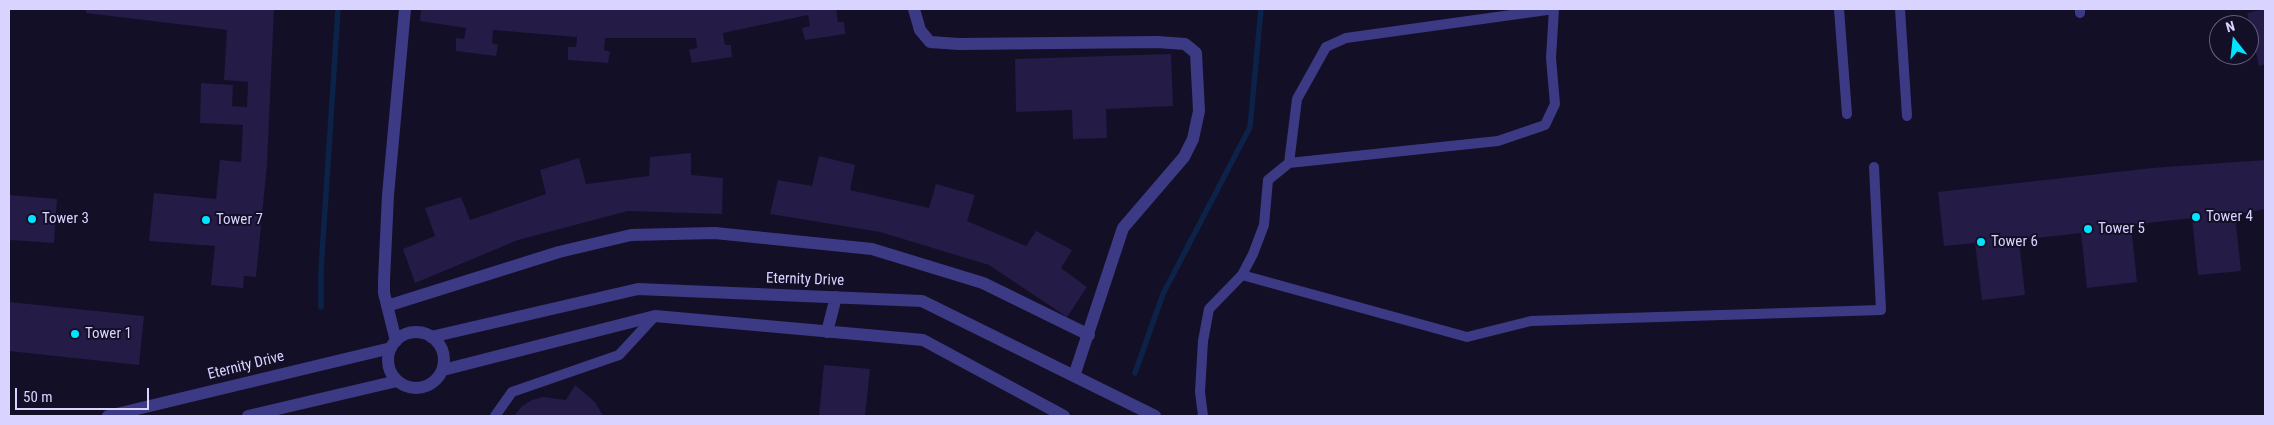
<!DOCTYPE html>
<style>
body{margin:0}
#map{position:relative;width:2274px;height:425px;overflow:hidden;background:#130f26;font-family:"Roboto Condensed",sans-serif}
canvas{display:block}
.frame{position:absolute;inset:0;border:10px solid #d9d4ff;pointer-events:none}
.north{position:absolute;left:2209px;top:15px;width:50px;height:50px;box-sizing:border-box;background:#130f26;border:1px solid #625e7d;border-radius:50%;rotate:344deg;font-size:14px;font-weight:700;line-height:20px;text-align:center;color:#d9d4ff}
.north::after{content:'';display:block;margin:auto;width:18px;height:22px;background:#00e5ff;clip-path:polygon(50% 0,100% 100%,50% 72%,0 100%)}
.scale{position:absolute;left:15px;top:388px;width:134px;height:22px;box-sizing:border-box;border:2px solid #d9d4ff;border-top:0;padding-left:6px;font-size:15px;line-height:18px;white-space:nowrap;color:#d9d4ff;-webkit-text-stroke:4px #130f26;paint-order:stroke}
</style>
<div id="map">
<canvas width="2274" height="425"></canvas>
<div class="frame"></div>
<div class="north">N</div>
<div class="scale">50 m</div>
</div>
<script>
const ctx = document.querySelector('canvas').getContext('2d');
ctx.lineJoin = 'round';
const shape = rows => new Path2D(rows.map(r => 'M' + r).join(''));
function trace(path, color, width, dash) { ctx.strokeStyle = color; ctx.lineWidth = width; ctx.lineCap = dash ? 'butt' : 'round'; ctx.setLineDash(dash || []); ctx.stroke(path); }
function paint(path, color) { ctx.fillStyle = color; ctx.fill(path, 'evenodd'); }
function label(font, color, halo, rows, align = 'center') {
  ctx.font = font + ' "Roboto Condensed",sans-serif'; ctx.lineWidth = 4; ctx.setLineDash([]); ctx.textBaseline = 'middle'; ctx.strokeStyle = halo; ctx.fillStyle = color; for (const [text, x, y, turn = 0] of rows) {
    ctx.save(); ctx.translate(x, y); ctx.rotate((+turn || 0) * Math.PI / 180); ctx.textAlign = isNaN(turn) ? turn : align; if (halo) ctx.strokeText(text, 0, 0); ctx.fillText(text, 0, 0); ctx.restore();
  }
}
trace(shape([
 [321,307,321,270,338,9],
 [1135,373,1163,294,1250,127,1261,9]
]), '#0c2248', 5.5);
paint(shape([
 [86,9,274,9,267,164,256,277,244,276,243,288,211,285,215,246,149,241,154,193,216,199,220,160,241,162,243,125,200,123,201,83,233,85,232,106,247,107,248,82,224,80,227,30,86,13],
 [421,9,836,9,838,22,844,22,845,34,805,40,802,28,810,26,808,15,723,33,725,45,731,45,732,57,692,63,689,50,697,48,696,38,605,38,604,50,610,52,608,63,568,60,568,47,576,47,577,37,493,30,492,43,498,45,496,56,456,51,456,38,464,39,466,28,420,21],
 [2265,9,2265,64,2259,66,2247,13],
 [1171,54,1173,106,1106,109,1107,138,1073,139,1072,110,1016,112,1015,59],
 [691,153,691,175,723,178,722,214,628,211,518,240,415,283,403,249,435,236,425,208,461,197,470,220,546,194,540,170,579,158,586,184,649,176,650,157],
 [819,156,855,165,850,190,929,208,936,184,975,195,967,221,1026,246,1036,231,1072,250,1061,268,1087,287,1067,317,989,265,880,232,770,214,778,180,812,186],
 [2265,160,2265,209,2235,215,2241,271,2198,275,2192,218,2131,225,2137,282,2087,288,2081,233,2019,240,2025,295,1982,300,1975,243,1944,246,1938,192,2152,168],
 [9,195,57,199,54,243,9,240],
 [9,302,144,316,139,365,9,351],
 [824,365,870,369,865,416,819,416],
 [575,385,595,402,603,416,514,416,522,406,532,400,543,397,566,400]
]), '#241b47');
trace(shape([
 [1839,9,1847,114],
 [1900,9,1907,116],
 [2080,9,2080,13],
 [1289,163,1297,99,1326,47,1346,38,1554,9],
 [1242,275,1253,254,1264,225,1268,180,1289,163,1498,141,1545,125,1555,104,1551,58,1554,9],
 [495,416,512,392,619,355,655,316],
 [1203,416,1200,392,1203,341,1209,309,1242,275,1467,337,1531,321,1881,310,1874,167]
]), '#3d3a85', 10);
trace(shape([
 [914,9,920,30,930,42,959,44,1157,42,1185,44,1196,53,1199,111,1193,139,1184,157,1123,228,1074,376],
 [387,306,559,252,631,235,715,233,872,249,983,283,1089,335],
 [396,341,384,293,384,280,388,195,405,9]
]), '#3d3a85', 12);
trace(shape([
 [827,332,836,297],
 '388 360a28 28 0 1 1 56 0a28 28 0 1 1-56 0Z',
 [431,337,638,289,922,301,1155,416],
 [443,370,655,316,923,340,1064,416],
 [108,416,391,348],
 [248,416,397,381]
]), '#3d3a85', 12);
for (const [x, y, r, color] of [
 [2196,217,5,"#00e5ff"],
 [32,219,5,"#00e5ff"],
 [206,220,5,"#00e5ff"],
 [2088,229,5,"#00e5ff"],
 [1981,242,5,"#00e5ff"],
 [75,334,5,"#00e5ff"]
]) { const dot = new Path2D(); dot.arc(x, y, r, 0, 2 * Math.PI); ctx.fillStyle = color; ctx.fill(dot); trace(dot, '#130f26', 2); }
label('15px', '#d9d4ff', '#130f26', [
 ["Tower 4",2206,217],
 ["Tower 3",42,219],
 ["Tower 7",216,220],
 ["Tower 5",2098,229],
 ["Tower 6",1991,242],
 ["Tower 1",85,334]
], 'left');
label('15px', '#d9d4ff', '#130f26', [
 ["Eternity Drive",805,280,2],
 ["Eternity Drive",246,366,-14]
]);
</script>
